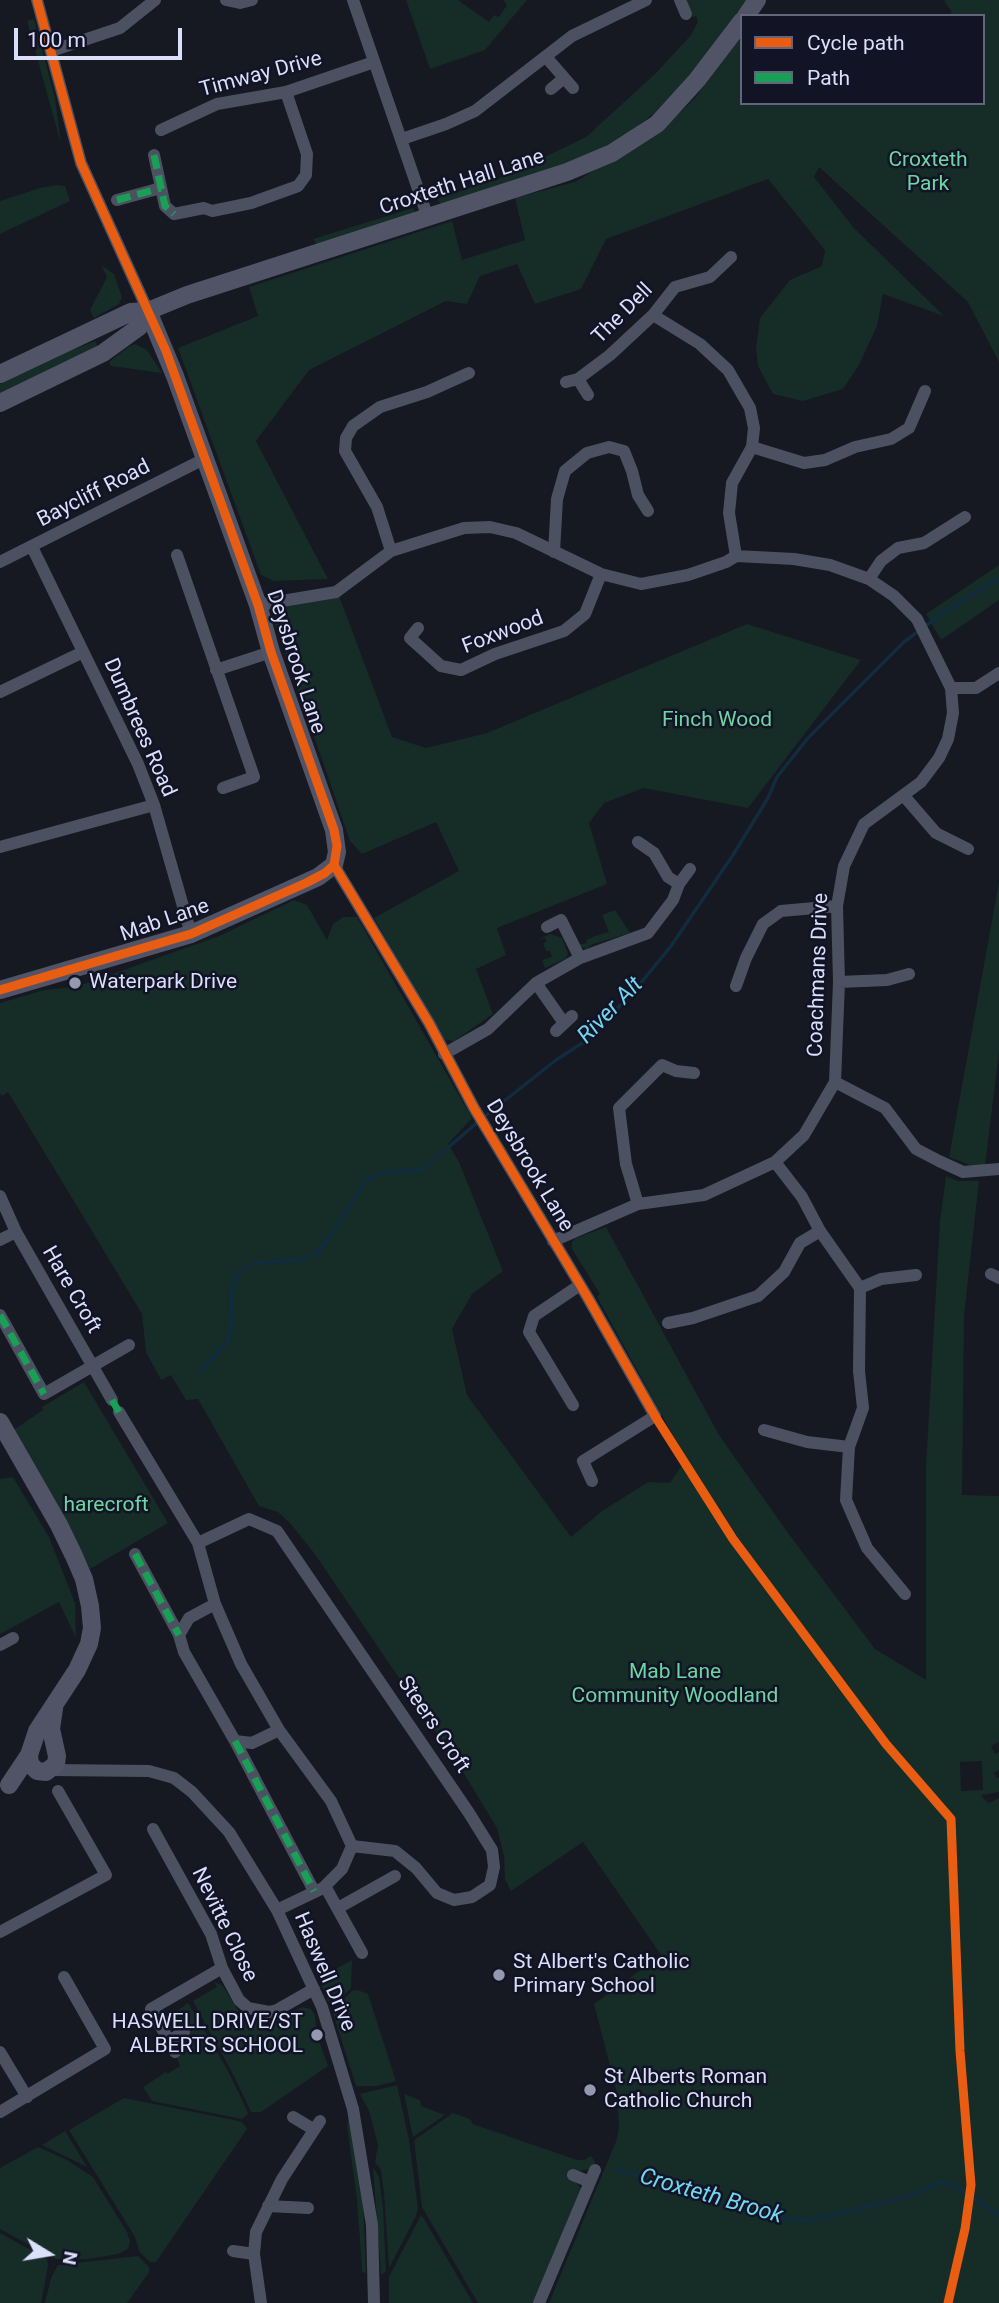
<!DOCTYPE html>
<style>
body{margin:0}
#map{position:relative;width:999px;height:2303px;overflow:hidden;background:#161822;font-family:Roboto,sans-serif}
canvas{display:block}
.legend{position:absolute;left:740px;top:14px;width:245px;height:91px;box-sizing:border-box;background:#121426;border:2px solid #62657b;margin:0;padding:9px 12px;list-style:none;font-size:21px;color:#dadffb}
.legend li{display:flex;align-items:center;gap:14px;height:35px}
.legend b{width:35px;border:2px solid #62657b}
.north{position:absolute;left:14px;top:2219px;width:70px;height:70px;-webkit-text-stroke:5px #121426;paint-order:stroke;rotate:101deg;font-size:19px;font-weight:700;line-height:28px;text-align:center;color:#dadffb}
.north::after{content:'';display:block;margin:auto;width:24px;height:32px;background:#dadffb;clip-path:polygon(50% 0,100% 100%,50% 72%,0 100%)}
.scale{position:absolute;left:14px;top:28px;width:168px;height:32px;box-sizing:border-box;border:4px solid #dadffb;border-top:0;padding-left:9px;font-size:21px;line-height:24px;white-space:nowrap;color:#dadffb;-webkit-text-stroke:5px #121426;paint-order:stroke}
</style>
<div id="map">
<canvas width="999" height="2303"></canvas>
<ul class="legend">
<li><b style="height:9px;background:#e95d12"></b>Cycle path</li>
<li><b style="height:9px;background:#1a9f57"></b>Path</li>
</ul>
<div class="north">N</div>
<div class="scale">100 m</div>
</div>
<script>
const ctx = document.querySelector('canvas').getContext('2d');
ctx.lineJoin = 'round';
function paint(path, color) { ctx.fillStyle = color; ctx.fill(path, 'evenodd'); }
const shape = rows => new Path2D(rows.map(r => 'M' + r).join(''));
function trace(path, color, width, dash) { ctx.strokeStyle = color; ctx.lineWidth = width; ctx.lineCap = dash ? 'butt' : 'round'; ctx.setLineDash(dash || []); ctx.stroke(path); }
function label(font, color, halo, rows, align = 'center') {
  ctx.font = font + ' Roboto,sans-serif'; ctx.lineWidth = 5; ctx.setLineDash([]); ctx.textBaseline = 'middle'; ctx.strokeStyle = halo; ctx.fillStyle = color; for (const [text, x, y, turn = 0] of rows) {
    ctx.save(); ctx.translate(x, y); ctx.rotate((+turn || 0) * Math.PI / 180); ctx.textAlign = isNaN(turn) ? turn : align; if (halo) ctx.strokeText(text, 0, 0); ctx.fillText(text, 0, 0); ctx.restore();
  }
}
paint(shape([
 [406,0,458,0,489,22,494,15,499,17,507,5,503,0,527,0,485,50,430,69],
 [686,0,747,0,695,72,652,115,614,144,591,156,443,204,440,203,437,199,503,177,586,137,655,74,691,35,698,22,696,16,693,17],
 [946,0,999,0,999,362,968,302,819,167,814,177,853,227,944,316,883,294,877,326,859,365,843,389,803,401,773,394,758,366,756,348,760,318,790,280,822,266,825,250,768,179,606,239,581,289,535,304,517,264,480,276,467,304,446,301,309,370,256,441,328,579,274,581,261,575,178,348,258,316,249,287,452,221,462,260,525,240,515,198,575,182,661,130,695,98,742,34,742,103,983,103,983,16,948,16,952,12,944,1],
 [34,19,55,98,61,144,27,21],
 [57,185,65,186,70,201,0,234,0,201,40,188],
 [413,208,415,212,317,245,313,239],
 [101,265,114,274,122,297,119,304,94,318,90,310,107,277],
 [96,341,97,346,87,355,0,397,0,384,72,350],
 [135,344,147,350,162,373,111,366,109,362,128,347],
 [999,565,999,600,941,640,926,614],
 [339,596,392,737,426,748,487,733,747,624,861,660,748,808,644,788,604,803,589,823,607,884,497,928,506,955,476,969,493,1014,454,1041,443,1039,374,918,459,871,436,822,362,854,350,841,273,617,278,607],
 [999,882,999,1052,985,1166,970,1165,949,1157],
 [294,900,307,905,327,940,333,924,343,917,357,917,472,1118,448,1144,459,1162,503,1271,472,1294,452,1329,467,1395,571,1537,602,1511,648,1482,670,1483,680,1468,687,1461,597,1297,600,1294,572,1249,572,1242,576,1238,606,1227,719,1435,788,1533,875,1649,926,1680,926,1466,940,1221,946,1176,957,1181,979,1181,964,1315,962,1495,999,1496,999,1742,991,1746,995,1754,999,1752,999,1770,994,1773,997,1778,999,1778,999,1792,982,1795,982,1797,989,1803,999,1798,999,2303,549,2303,617,2139,619,2126,617,2093,594,2004,661,1955,583,1842,511,1891,505,1879,504,1856,497,1828,463,1772,314,1553,290,1523,278,1512,259,1506,198,1399,186,1400,171,1375,161,1380,146,1352,142,1314,8,1092,2,1096,0,1093,0,1003,44,990,73,987,87,983,219,936],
 [982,1761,983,1790,961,1791,960,1762],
 [615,910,630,933,593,944,586,949,577,945,587,943,586,940,595,936,609,932,602,915],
 [550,934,562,938,568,954,565,959,545,968,542,960,552,957,550,951,546,951,545,948,543,943,547,942,545,938,536,941],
 [84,1382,168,1523,90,1569,12,1431,43,1410,42,1407],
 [13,1477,49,1537,75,1603,76,1638,59,1602,0,1634,0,1479],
 [352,1960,351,1988,334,2006,332,2000,328,2002,319,1978],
 [214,1982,222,1985,238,2010,254,2019,271,2021,302,2007,311,2009,315,2015,317,2035,328,2066,261,2112,251,2112,234,2076,193,2001,217,1987],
 [358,1990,368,1994,396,2081,377,2086,356,2086,332,2010,352,1991],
 [188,2003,227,2069,247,2110,248,2114,242,2119,152,2101,143,2087,166,2072,167,2074,180,2066,176,2055,182,2051,182,2042,191,2035,186,2027,178,2030,170,2028,165,2019],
 [397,2085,409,2140,418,2208,416,2216,389,2268,384,2192,381,2170,375,2162,378,2145,369,2111,360,2094],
 [404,2094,420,2100,421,2106,445,2115,413,2137],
 [124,2098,234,2120,242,2122,247,2129,156,2262,150,2262,139,2251,135,2237,69,2130],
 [453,2113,470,2119,473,2124,577,2160,584,2160,591,2156,595,2162,589,2169,579,2171,575,2181,581,2189,537,2303,478,2303,422,2207,414,2140],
 [349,2117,363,2200,366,2273,362,2272,362,2268,357,2200,347,2125],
 [65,2131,87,2167,42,2145],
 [38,2147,67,2160,93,2177,127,2232,130,2241,128,2249,118,2254,88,2259,56,2259,0,2229,0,2168],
 [373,2167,379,2177,383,2208,386,2271,383,2274,381,2274],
 [421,2215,424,2219,473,2303,389,2303,389,2277],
 [0,2233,47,2259,48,2266,41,2303,0,2303],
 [138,2256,148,2266,150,2271,127,2303,45,2303,51,2278,58,2265]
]), '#162c27');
trace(shape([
 [484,1117,556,1060,587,1040,636,989,671,946,733,855,768,798,777,777,808,738,904,642,944,612,999,578],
 [200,1372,228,1341,232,1318,231,1290,239,1272,255,1263,300,1260,317,1252,330,1237,365,1181,380,1173,423,1169,478,1122],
 [618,2170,771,2218,811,2220,907,2197,940,2182,954,2185,999,2215]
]), '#112c3e', 3.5);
trace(shape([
 [37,0,81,163,148,311],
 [226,0,240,3,252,0],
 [353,0,428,218],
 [680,0,686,14],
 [51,51,120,28,155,0],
 [546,57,573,88],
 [551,89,564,78],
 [161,130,217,104,286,92,374,62],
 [402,139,446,124,475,111,572,36,646,0],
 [154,155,165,206,174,214,204,208,212,211,251,203,298,186,306,175,307,154,286,92],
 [117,200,161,188],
 [653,315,700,344,728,370,750,408,754,428,752,447,732,483,729,513,736,556],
 [578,379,588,395],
 [566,382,578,379,610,355,653,315,675,287,710,277,731,257],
 [752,447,804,463,825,460,855,447,891,439,909,428,925,391],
 [32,547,138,764,154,805,191,934],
 [391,551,377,507,345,451,346,438,353,426,380,407,427,392,469,373],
 [554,552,557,499,565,471,587,453,609,447,624,451,632,471,638,495,648,511],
 [177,555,254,777,223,788],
 [0,562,206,458],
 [869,579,881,561,898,548,924,543,965,517],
 [258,605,336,592,391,551,464,528,490,527,516,533,601,574,641,584,688,575,726,562,736,556,794,559,830,565,869,579,894,596,917,619,951,688,953,713,948,739,939,758,921,782,864,824,844,866,837,906,839,982,835,1082,804,1135,775,1162,704,1195,638,1204,553,1241],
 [418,628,410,638,441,666,461,670,495,654,564,631,585,614,601,574],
 [216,670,271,652],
 [951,688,976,688,999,673],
 [0,692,83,652],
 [904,796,936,833,968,849],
 [638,842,654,853,668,877,679,884],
 [0,847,154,805],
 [334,865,429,1023,474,1108,588,1298,655,1416,583,1461,592,1481],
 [547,927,561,920,580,958],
 [839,982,887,980,909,974],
 [536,983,564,1023],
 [736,986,746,958,763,924,781,911,837,906],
 [556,1031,572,1016],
 [444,1054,488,1029,536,983,580,958,648,933,673,900,679,884,690,869],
 [835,1082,885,1108,916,1149,939,1161,963,1172,999,1169],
 [775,1162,802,1197,820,1231,860,1288,859,1371,863,1408,849,1447,846,1500,867,1548,905,1594],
 [0,1196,16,1232,112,1400],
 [638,1204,626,1164,619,1108,662,1065,676,1071,694,1073],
 [0,1240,16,1232],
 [991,1274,999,1278],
 [860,1288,881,1279,916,1275],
 [0,1315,44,1394,129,1345],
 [668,1323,693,1318,758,1296,784,1272,800,1243,820,1231],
 [573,1405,529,1332,534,1316,580,1285],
 [119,1412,198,1543,215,1604,241,1664,279,1730,331,1801,352,1846,342,1869,323,1888,277,1910],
 [764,1430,807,1442,849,1447],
 [198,1543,249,1519,277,1531,469,1813,492,1850,494,1867,490,1885,472,1897,454,1900,437,1893,416,1868,395,1851,352,1846],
 [135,1554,179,1635],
 [215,1604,189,1618,179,1635,184,1652,235,1741,252,1743,279,1730],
 [0,1645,13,1638],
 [235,1741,314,1891],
 [51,1770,149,1771,174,1778,192,1792,229,1832,277,1910,322,2007,353,2109,372,2225,374,2303],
 [153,1829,211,1934,222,1968,239,2000,248,2008,269,2012,277,2010,314,1989],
 [325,1886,362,1953],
 [338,1908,395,1876],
 [0,1932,106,1875,58,1791],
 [169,2041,151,2009,222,1968],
 [0,2052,27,2097],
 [175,2052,169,2041,184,2032],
 [0,2112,105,2049,64,1977],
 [293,2117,313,2129],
 [573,2175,590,2182,595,2170],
 [268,2206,308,2208],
 [233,2251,254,2254],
 [261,2303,254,2254,256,2232,282,2179,320,2121],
 [539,2303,590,2182]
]), '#4c5161', 12);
trace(shape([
 [746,16,757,0],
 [0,374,131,312,148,311,187,295,567,172,612,153,657,124,697,80,742,21],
 [0,403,103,353,139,327,148,311],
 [0,990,191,934,318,877,334,865,337,852,334,830,271,652,258,605,175,376,148,311],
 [0,1422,59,1525,74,1556,84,1579,90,1606,92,1628,89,1644,77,1670,37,1731,29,1755,9,1785],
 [29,1755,30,1764,37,1771,46,1772,56,1764,57,1756,51,1729,54,1709]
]), '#515467', 18);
trace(shape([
 [154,155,165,206,174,214],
 [117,200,161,188],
 [0,1315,44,1394],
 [112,1400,119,1412],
 [135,1554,179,1635],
 [235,1741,314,1891]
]), '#1a9f57', 7, [14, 7]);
trace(shape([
 [37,0,81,163,166,351,258,605,271,652,334,830,337,846,334,865,429,1023,474,1108,588,1298,655,1416,733,1539,886,1744,951,1819,960,2051,971,2185,965,2229,948,2303],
 [0,990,191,934,306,883,325,873,334,865]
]), '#e95d12', 9);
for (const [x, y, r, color] of [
 [75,983,7,"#9599af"],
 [499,1975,7,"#9599af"],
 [317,2035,7,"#9599af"],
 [590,2090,7,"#9599af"]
]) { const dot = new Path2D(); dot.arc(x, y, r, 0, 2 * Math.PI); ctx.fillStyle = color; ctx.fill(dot); trace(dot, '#121426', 2.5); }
label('21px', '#dadffb', '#121426', [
 ["Timway Drive",261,75,-15],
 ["Croxteth Hall Lane",462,183,-18],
 ["The Dell",623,314,-45],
 ["Baycliff Road",94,494,-27],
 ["Foxwood",503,633,-21],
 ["Deysbrook Lane",295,662,72],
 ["Dumbrees Road",139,728,66],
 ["Mab Lane",165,921,-19],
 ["Coachmans Drive",819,975,-88],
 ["Deysbrook Lane",529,1166,59],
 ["Hare Croft",71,1290,60],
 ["Steers Croft",433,1725,56],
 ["Nevitte Close",224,1925,64],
 ["Haswell Drive",324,1972,67]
]);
label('21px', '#6dd5a1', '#121426', [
 ["Croxteth",928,161],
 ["Park",928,185],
 ["Finch Wood",717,721],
 ["harecroft",106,1506],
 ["Mab Lane",675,1673],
 ["Community Woodland",675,1697]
]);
label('21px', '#dadffb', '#121426', [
 ["Waterpark Drive",89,983],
 ["St Albert's Catholic",513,1963],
 ["Primary School",513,1987],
 ["HASWELL DRIVE/ST",303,2023,"right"],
 ["ALBERTS SCHOOL",303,2047,"right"],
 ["St Alberts Roman",604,2078],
 ["Catholic Church",604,2102]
], 'left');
label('italic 23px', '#73d6f1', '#121426', [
 ["River Alt",611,1011,-46],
 ["Croxteth Brook",711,2197,16]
]);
</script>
